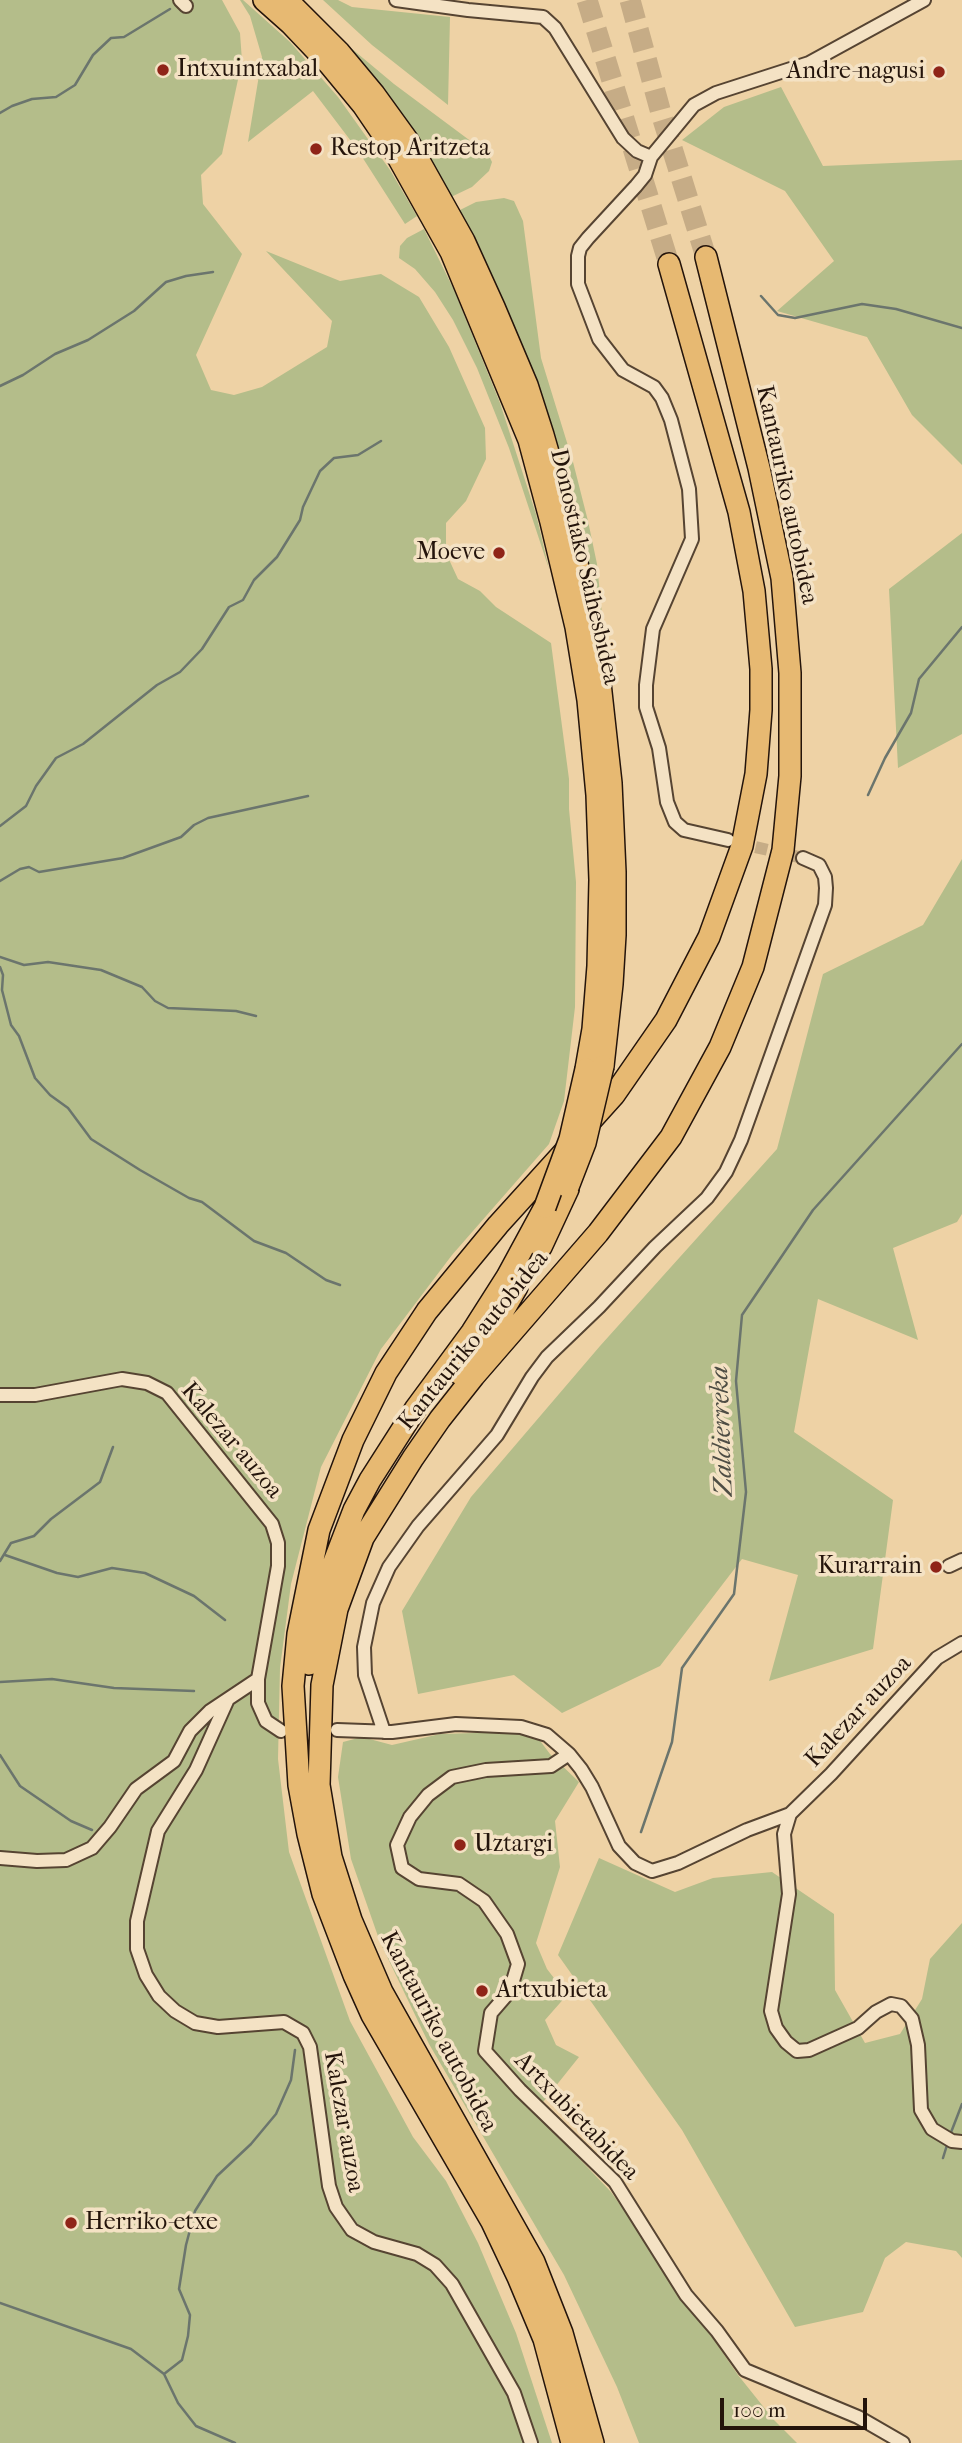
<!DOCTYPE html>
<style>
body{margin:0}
#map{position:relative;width:962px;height:2443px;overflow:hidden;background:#eed2a5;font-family:"IM FELL French Canon",serif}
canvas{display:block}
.scale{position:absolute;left:720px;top:2398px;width:147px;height:32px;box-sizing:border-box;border:4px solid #24140b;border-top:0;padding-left:9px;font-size:21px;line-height:24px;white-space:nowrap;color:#24140b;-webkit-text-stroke:5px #f4e2c4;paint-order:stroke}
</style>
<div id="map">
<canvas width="962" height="2443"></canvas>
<div class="scale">100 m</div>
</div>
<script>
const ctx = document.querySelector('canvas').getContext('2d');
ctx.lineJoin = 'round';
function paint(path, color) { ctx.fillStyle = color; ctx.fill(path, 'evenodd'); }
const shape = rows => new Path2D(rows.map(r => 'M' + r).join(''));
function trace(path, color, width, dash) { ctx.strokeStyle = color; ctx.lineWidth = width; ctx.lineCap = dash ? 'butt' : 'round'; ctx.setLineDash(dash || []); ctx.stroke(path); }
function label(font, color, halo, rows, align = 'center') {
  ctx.font = font + ' "IM FELL French Canon",serif'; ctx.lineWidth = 7; ctx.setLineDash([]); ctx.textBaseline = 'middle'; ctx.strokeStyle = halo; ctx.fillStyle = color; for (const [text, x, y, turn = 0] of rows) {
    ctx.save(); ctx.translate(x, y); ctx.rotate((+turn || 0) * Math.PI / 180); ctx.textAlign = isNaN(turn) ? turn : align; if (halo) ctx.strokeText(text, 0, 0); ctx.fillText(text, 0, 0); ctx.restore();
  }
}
paint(shape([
 [0,0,222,0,240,33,242,61,222,154,201,175,203,204,242,254,196,355,211,390,234,395,262,387,327,347,332,321,266,251,340,281,381,274,419,297,449,347,485,428,486,459,466,501,446,523,446,553,458,579,480,591,496,607,551,643,569,779,569,809,576,882,575,1007,564,1101,549,1144,452,1255,381,1349,321,1467,291,1584,280,1668,278,1759,289,1852,350,2021,413,2137,446,2181,478,2243,516,2333,552,2443,0,2443],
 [240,0,243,0,290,42,338,97,390,170,417,216,405,224,357,149,313,91,248,142,262,57,250,16],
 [323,0,338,0,352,7,450,17,448,105,372,45],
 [333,33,394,84,488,154,492,162,489,171,472,187,451,197],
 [781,87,823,166,962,160,962,465,912,415,867,337,777,311,834,261,785,191,682,140,724,107],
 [504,198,514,201,523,221,541,358,573,462,588,521,597,564,605,645,579,526,458,211,476,202],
 [424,229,454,290,500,403,536,514,549,569,509,448,477,368,453,320,435,292,415,269,399,258,400,246,407,238],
 [962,533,962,734,898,768,889,589],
 [962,859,962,1214,957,1222,893,1248,918,1340,818,1299,794,1432,893,1500,873,1649,769,1681,798,1575,742,1559,660,1666,562,1713,514,1675,418,1694,402,1611,471,1497,600,1346,777,1149,823,974,923,925],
 [507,1732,538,1738,550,1754,579,1782,555,1821,560,1867,536,1943,547,1969,567,1995,545,2020,556,2045,579,2057,535,2112,611,2192,651,2248,678,2294,712,2337,738,2375,774,2420,797,2443,639,2443,617,2387,564,2275,429,2044,380,1942,351,1859,338,1777,343,1742,362,1737,392,1745,440,1734],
 [599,1858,675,1892,713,1878,772,1872,834,1914,835,1990,865,2043,900,2034,922,1999,930,1959,962,1923,962,2258,956,2251,906,2242,885,2258,863,2312,795,2327,682,2130,558,1955]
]), '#b4bd8a');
trace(shape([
 [0,113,12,106,32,99,56,97,75,85,93,55,111,38,124,37,170,9],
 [761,296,778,315,795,318,862,304,896,309,962,328],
 [0,386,23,375,55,354,88,340,134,311,166,282,186,276,213,272],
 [868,795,885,758,911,713,919,679,962,627],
 [0,826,26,806,36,786,56,758,83,744,157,685,180,672,202,649,229,607,243,600,254,580,277,557,300,520,303,507,320,471,334,458,358,455,381,441],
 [0,881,20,869,29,867,39,872,123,858,181,837,194,825,208,818,308,796],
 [0,957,24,965,48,962,101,970,142,987,155,1001,168,1008,236,1011,256,1016],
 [0,967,3,975,2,990,11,1025,19,1036,35,1078,50,1095,68,1108,91,1139,140,1170,189,1198,202,1202,254,1241,286,1253,326,1280,340,1285],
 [5,1555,57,1573,78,1577,112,1568,145,1573,194,1596,225,1620],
 [0,1561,11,1543,34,1536,51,1519,100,1482,113,1447],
 [0,1682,52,1679,114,1688,194,1691],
 [0,1755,20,1786,71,1821,92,1830],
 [641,1832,672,1742,682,1668,734,1594,746,1492,736,1381,742,1315,813,1210,962,1044],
 [950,2135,962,2104],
 [943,2158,947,2145],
 [0,2303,131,2349,164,2374,178,2403,196,2426,235,2443],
 [164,2374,182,2360,188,2336,190,2315,179,2289,186,2245,195,2211,217,2176,251,2144,276,2114,291,2080,295,2050]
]), '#6b756d', 2.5);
trace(shape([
 [738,843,803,858]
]), '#c6ac86', 12, [12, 6]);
trace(shape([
 [587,0,669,264],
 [630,0,661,113,706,257]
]), '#c6ac86', 21, [21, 10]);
const minor = shape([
 [180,0,186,6],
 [396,0,468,10,543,17,555,28,623,138,637,151,651,157],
 [728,840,684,830,675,822,667,802,659,748,646,707,646,685,653,629,692,539,689,489,671,420,662,398,654,387,623,370,599,339,578,284,578,256,580,248,588,238,636,186,645,175,651,157,694,105,716,93,809,63,924,0],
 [0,1395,35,1395,122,1379,147,1383,167,1393,272,1524,278,1543,278,1566,258,1679,258,1703,266,1721,281,1731],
 [949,1566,962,1560],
 [258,1679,228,1699,196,1770,158,1831,137,1921,137,1949,146,1975,159,1996,175,2011,195,2023,218,2027,284,2022,303,2033,310,2047,329,2186,336,2207,352,2230,374,2242,417,2254,435,2265,452,2284,514,2393,531,2443],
 [337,1730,392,1732,456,1724,521,1727,547,1735,569,1754,581,1769,592,1787,619,1846,635,1863,652,1871,678,1863,747,1830,790,1814,831,1774,937,1658,962,1643],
 [384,1732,365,1675,364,1647,373,1603,389,1567,418,1526,497,1435,532,1377,547,1357,599,1307,655,1247,707,1198,726,1172,741,1140,825,905,826,888,825,877,819,865,803,858],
 [569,1754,551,1766,486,1770,452,1777,428,1795,410,1817,397,1845,402,1868,419,1879,459,1884,484,1901,507,1934,518,1964,510,1991,491,2013,485,2051,520,2090,615,2182,686,2295,717,2331,745,2370,858,2417,903,2443],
 [790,1814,784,1834,789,1894,771,2011,776,2028,786,2042,797,2051,809,2050,858,2028,876,2012,891,2004,901,2006,912,2019,918,2045,921,2110,932,2129,952,2141,962,2142],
 [0,1858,37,1861,66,1860,92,1848,110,1827,136,1789,174,1761,190,1731,210,1711,228,1699]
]);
const motorway = shape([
 [264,0,291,24,330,65,363,105,395,152,451,252,529,440,551,522,576,627,588,700,597,795,600,880,598,966,593,1029,586,1069],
 [287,0,339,52,374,94,408,141,464,241,494,307,527,385,543,435,568,522,589,618,600,683,611,783,615,872,615,935,612,984,603,1066],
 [587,1125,614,1095,666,1020,709,937,742,846,756,774,761,710,761,669,754,591,739,512,669,264],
 [566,1150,498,1225,427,1311,386,1373,353,1440,319,1530,298,1634,293,1686,299,1785,308,1834,323,1894,354,1975,372,2015,492,2222,518,2277,544,2339,572,2443],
 [541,1247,568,1189],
 [460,1374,495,1325,517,1287],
 [309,1664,324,1588,354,1510,370,1480,416,1408,472,1332,507,1277,545,1207],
 [593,2443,562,2333,534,2262,382,1992,351,1920,331,1857,319,1785,322,1685,337,1609,363,1538,413,1458,440,1419,474,1376,598,1233,671,1137,720,1047,753,967,783,850,790,776,790,673,782,578,759,468,706,257]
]);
trace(minor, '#564432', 16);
trace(motorway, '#24140b', 24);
trace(minor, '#f4e2c4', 12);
trace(motorway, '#e7b972', 21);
const motorwayBridge = shape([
 [568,1187,585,1143,603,1066],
 [545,1207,570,1139,586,1069]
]);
trace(motorwayBridge, '#24140b', 24, []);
trace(motorwayBridge, '#e7b972', 21);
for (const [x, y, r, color] of [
 [163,70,7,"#8f2418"],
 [939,72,7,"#8f2418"],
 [316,149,7,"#8f2418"],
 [499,553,7,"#8f2418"],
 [936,1567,7,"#8f2418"],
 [460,1845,7,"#8f2418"],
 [482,1991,7,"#8f2418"],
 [71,2223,7,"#8f2418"]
]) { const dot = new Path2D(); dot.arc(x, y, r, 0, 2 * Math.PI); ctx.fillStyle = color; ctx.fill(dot); trace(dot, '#f4e2c4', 2.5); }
label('24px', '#24140b', '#f4e2c4', [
 ["Intxuintxabal",177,70],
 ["Andre-nagusi",925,72,"right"],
 ["Restop Aritzeta",330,149],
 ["Moeve",485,553,"right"],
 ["Kurarrain",922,1567,"right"],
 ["Uztargi",474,1845],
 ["Artxubieta",496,1991],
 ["Herriko-etxe",85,2223]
], 'left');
label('24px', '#24140b', '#f4e2c4', [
 ["Kantauriko autobidea",786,495,78],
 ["Donostiako Saihesbidea",584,567,77],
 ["Kantauriko autobidea",474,1341,-51],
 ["Kalezar auzoa",231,1441,50],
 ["Kalezar auzoa",859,1712,-47],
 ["Kantauriko autobidea",438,2032,62],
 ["Artxubietabidea",576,2117,46],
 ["Kalezar auzoa",343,2122,80]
]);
label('italic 26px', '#4e4d44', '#f4e2c4', [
 ["Zaldierreka",723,1431,-92]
]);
</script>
